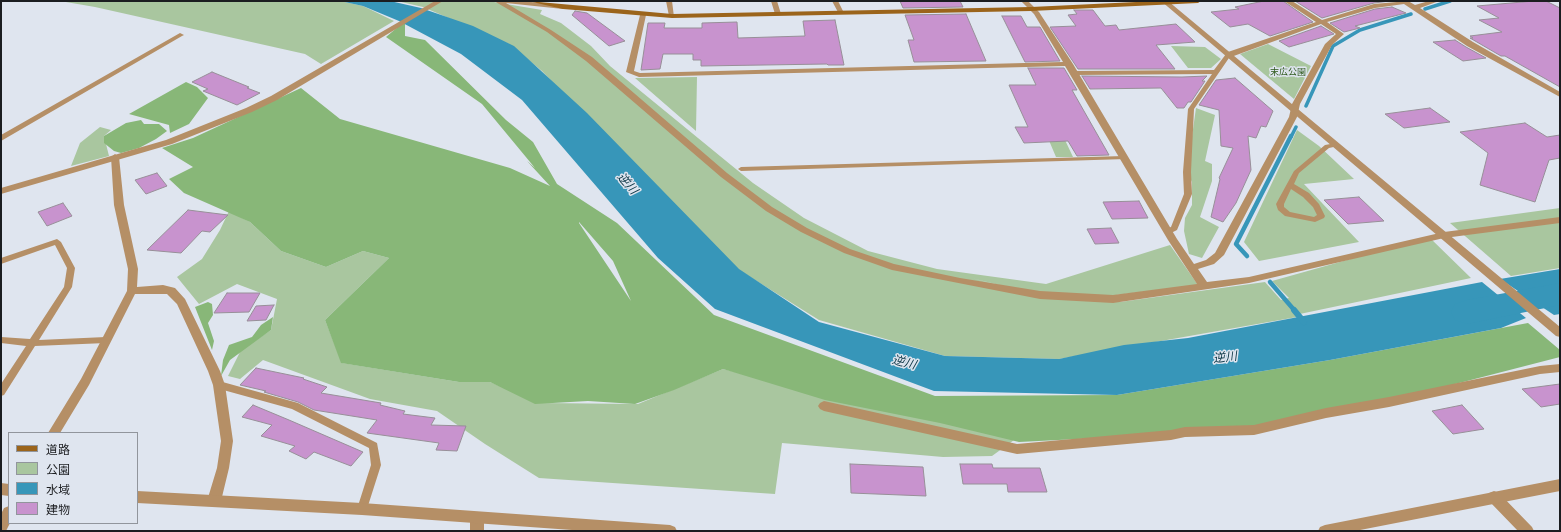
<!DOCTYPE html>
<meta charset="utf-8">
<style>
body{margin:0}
#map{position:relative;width:1561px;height:532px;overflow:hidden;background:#dfe5ef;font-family:"Varela Round","Noto Sans JP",sans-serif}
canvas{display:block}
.frame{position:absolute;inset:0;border:2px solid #1b1d20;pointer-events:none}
.legend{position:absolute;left:8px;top:432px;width:130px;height:92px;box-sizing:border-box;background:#dfe5ef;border:1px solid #91959c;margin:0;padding:5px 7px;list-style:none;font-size:12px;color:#1b1d20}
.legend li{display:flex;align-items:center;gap:8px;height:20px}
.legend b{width:20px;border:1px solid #91959c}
</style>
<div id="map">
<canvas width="1561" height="532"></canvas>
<div class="frame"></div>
<ul class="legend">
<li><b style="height:5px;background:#9b641b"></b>道路</li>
<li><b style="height:11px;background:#a9c69f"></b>公園</li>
<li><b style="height:11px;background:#3796b9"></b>水域</li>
<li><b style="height:11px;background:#c893ce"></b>建物</li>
</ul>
</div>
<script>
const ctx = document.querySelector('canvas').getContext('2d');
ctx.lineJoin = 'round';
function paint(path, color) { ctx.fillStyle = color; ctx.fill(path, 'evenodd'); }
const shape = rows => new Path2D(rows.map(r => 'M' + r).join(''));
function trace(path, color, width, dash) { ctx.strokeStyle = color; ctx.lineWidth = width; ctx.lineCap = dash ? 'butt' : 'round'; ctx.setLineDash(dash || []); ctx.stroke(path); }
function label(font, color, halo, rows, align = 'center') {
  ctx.font = font + ' "Varela Round","Noto Sans JP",sans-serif'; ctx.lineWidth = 3; ctx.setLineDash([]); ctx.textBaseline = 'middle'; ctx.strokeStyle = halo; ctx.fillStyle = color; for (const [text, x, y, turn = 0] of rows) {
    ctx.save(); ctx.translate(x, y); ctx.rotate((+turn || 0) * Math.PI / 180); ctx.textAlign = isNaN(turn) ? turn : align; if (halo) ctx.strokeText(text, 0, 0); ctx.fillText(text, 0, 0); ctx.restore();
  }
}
paint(shape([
 [60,1,340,1,363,6,394,21,321,64,305,54,95,7],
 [397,1,488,1,542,10,540,14,561,23,591,46,610,66,753,183,804,218,868,251,937,269,1046,284,1170,245,1198,285,1108,296,1043,296,971,278,1040,296,1120,302,1265,282,1281,300,1289,298,1272,281,1429,237,1471,278,1295,315,1297,317,1059,359,945,356,819,320,739,270,666,202,542,71,509,44,423,7],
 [1268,44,1311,66,1294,99,1240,54],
 [1171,46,1205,47,1221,59,1211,68,1188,68],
 [697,77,696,131,635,78],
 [1196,108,1215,115,1205,161,1212,164,1212,181,1200,217,1219,227,1202,258,1189,254,1184,231,1185,218,1192,205,1192,182,1187,172],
 [1057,123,1073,157,1056,157,1042,124],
 [100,127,111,130,104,136,109,156,71,166,80,143],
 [1297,130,1319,146,1354,179,1304,184,1359,242,1259,261,1244,242],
 [1560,208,1560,268,1511,276,1450,223],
 [229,211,250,222,281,251,326,267,363,251,389,258,325,320,342,363,459,382,490,382,540,403,638,404,723,369,1014,440,992,456,943,457,782,443,775,494,539,478,485,444,437,411,370,399,263,360,240,379,228,376,241,350,271,330,277,299,237,284,199,304,177,277,202,259,220,230]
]), '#a9c69f');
paint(shape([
 [405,21,405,36,425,40,506,120,533,142,557,184,617,223,714,315,935,396,1117,395,1330,360,1528,323,1560,350,1560,357,1370,406,1254,430,1019,442,940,423,825,400,723,369,674,390,635,404,588,401,535,404,490,382,459,382,341,363,325,320,389,258,363,251,326,267,281,251,250,222,184,193,169,179,193,167,162,148,193,138,301,88,340,119,510,168,550,186,527,161,535,168,482,104,386,37],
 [579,222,613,261,631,301,579,223],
 [186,82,197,87,208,98,189,124,170,133,169,125,129,114],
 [141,120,144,124,159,124,167,131,156,139,139,148,121,153,114,151,104,143,104,136,126,123],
 [208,302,212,304,213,315,208,323,214,341,212,350,195,307],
 [273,317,271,330,230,360,221,376,223,360,229,345,252,337,261,325]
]), '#88b778');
paint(shape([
 [340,1,390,1,421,8,473,26,514,46,587,113,739,269,819,322,945,356,1059,359,1124,345,1188,338,1482,282,1526,318,1501,328,1330,360,1117,395,934,391,715,309,658,258,522,100,461,54,399,21,363,6],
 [1560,269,1560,314,1554,315,1500,279]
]), '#3796b9');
trace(shape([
 [1425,9,1450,1],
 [1306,106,1333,46,1360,30,1411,14],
 [1291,137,1296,127]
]), '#3796b9', 3.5);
trace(shape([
 [1247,256,1236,244,1291,136],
 [1270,282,1295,311]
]), '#3796b9', 4.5);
trace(shape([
 [1294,310,1304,322]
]), '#3796b9', 6);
paint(shape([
 [1560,283,1560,305,1467,324,1455,320,1451,312,1455,304,1467,300,1560,283]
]), '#3796b9');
const building = shape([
 [900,1,960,1,963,7,903,8,900,1],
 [1264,1,1283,1,1313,22,1270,36,1248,24,1230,27,1211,12,1239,9,1235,7,1264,1],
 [1295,1,1390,1,1374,3,1322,18,1295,1],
 [1534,1,1546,1,1560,8,1560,87,1505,56,1501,56,1470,38,1473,38,1470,36,1502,32,1479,20,1499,18,1477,6,1534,1],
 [1392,7,1406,13,1355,26,1360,28,1344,32,1330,23,1375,9,1392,7],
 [1074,10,1093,10,1105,26,1116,25,1119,30,1176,24,1195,42,1156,45,1175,69,1078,69,1050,27,1076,26,1068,15,1077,14,1074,10],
 [575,11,587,13,625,41,609,46,572,15,575,11],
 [966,14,986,61,914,62,908,40,914,40,905,15,966,14],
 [1002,16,1021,16,1027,27,1040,27,1060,61,1025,62,1002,16],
 [835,20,844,65,828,65,827,64,701,66,701,60,693,60,693,54,663,54,660,69,641,70,648,23,665,23,664,28,702,28,702,23,737,22,738,38,805,36,803,21,835,20],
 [1321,26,1334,34,1289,47,1279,41,1321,26],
 [1455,40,1466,47,1486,58,1463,61,1433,42,1455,40],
 [1028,68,1064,68,1077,90,1072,90,1109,155,1077,156,1068,141,1024,143,1015,127,1028,127,1009,85,1036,85,1028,68],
 [212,72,249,87,247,88,260,93,237,105,203,91,208,89,192,82,212,72],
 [1082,76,1182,77,1207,76,1202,81,1205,81,1191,102,1188,102,1184,108,1177,108,1161,88,1090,89,1082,76],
 [1235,78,1273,111,1266,127,1261,126,1256,138,1248,136,1251,170,1236,203,1223,222,1211,217,1220,179,1219,178,1233,148,1221,146,1219,110,1199,105,1216,80,1235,78],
 [1430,108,1450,122,1404,128,1385,114,1430,108],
 [1525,123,1547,137,1560,135,1560,158,1549,160,1535,202,1480,185,1488,153,1460,132,1525,123],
 [157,173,167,186,146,194,135,180,157,173],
 [1359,197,1384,221,1348,224,1324,200,1359,197],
 [1139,201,1148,218,1112,219,1103,202,1139,201],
 [63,203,72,216,47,226,38,212,63,203],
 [188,210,228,215,210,232,202,231,181,253,147,250,188,210],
 [1111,228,1119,243,1095,244,1087,229,1111,228],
 [227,293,260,293,249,312,214,313,227,293],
 [274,305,266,320,247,321,256,306,274,305],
 [256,368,304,378,303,379,327,387,321,393,381,403,380,405,405,411,403,414,435,418,431,425,466,426,457,451,436,450,439,443,367,433,377,420,314,410,298,402,264,392,266,391,240,385,256,368],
 [1560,384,1560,404,1541,407,1522,389,1560,384],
 [253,405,289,420,363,452,351,466,314,452,306,459,289,451,295,446,261,436,272,425,242,417,253,405],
 [1462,405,1484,429,1453,434,1432,411,1462,405],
 [850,464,923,467,926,496,851,493,850,464],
 [960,464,992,464,993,468,1040,468,1047,492,1008,492,1007,484,963,484,960,464]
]);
paint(building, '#c893ce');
trace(building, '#978f98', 1);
paint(shape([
 [771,1,777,1,781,14,780,15,775,14,771,1],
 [832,1,838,1,844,13,843,14,839,14,832,1],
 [1228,53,1231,55,1194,109,1191,172,1192,194,1177,230,1171,233,1165,233,1164,231,1165,229,1171,227,1184,194,1183,172,1188,109,1212,74,1074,75,1071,73,1074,71,1214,70,1226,54,1228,53],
 [1336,143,1339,145,1338,146,1329,148,1299,173,1294,184,1309,193,1319,204,1325,216,1324,218,1315,222,1285,216,1278,210,1276,204,1294,171,1325,145,1336,143],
 [1291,189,1303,197,1313,207,1317,215,1314,217,1290,212,1284,207,1284,204,1291,189],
 [1124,156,1127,158,1126,159,741,171,738,169,741,167,1124,156],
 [57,239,61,242,75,268,72,287,39,340,106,337,109,338,110,340,109,342,106,343,35,346,4,395,1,396,1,384,26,346,1,343,1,337,30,339,64,287,67,268,55,245,1,264,1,258,57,239],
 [219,381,298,403,377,443,381,465,366,512,362,514,358,512,357,509,371,465,369,448,292,409,216,388,214,385,216,382,219,381]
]), '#b58f66');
paint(shape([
 [494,1,523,1,565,6,566,7,563,9,506,3,551,30,592,57,727,173,772,207,807,228,850,249,894,264,960,278,1040,291,1113,295,1197,284,1168,240,1065,66,639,77,626,72,640,15,643,13,646,15,634,71,640,73,1063,62,1034,14,1021,1,1028,1,1039,12,1073,64,1177,239,1194,264,1206,260,1215,253,1289,117,1292,104,1325,44,1336,34,1321,24,1231,57,1225,57,1225,53,1316,22,1284,1,1292,1,1322,20,1374,4,1408,1,1415,5,1429,1,1439,1,1420,8,1473,42,1560,92,1560,97,1467,46,1404,4,1375,8,1327,22,1344,34,1332,45,1300,104,1297,117,1224,255,1214,264,1198,269,1207,282,1249,277,1444,232,1560,217,1560,223,1444,238,1249,283,1113,303,1040,299,892,270,844,253,801,232,766,211,721,177,586,61,547,32,494,1],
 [666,1,672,1,674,17,669,16,666,1],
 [180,33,184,35,182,36,1,141,1,135,180,33],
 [115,154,119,157,124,205,138,269,137,287,163,285,175,288,185,299,220,371,225,385,233,441,229,468,221,501,219,505,214,507,209,505,207,501,217,468,221,441,213,385,208,371,177,304,167,294,135,294,89,385,60,433,48,433,81,379,127,291,128,269,114,205,111,157,115,154],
 [1560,364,1560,372,1540,374,1389,407,1326,418,1254,435,1185,437,1171,440,1017,454,824,411,820,409,818,406,820,403,824,401,1017,444,1171,430,1185,427,1254,425,1326,408,1389,397,1540,366,1560,364],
 [1494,491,1499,493,1532,527,1534,531,1518,531,1489,501,1488,497,1489,493,1494,491],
 [9,506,10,523,6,531,1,531,1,514,4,508,9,506],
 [477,512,482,514,484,518,484,531,470,531,470,518,472,514,477,512]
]), '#b58f66');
paint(shape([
 [435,1,443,1,277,100,252,112,172,144,1,194,1,188,166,140,246,108,271,96,435,1],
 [1161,1,1168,1,1560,327,1560,337,1556,336,1161,1],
 [1560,479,1560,491,1355,531,1318,531,1320,527,1325,525,1560,479],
 [1,483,9,484,9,496,1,495,1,483],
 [137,491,362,503,670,525,675,527,677,531,586,531,362,515,137,503,137,491]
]), '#b58f66');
paint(shape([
 [528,1,672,14,1031,7,1157,1,1201,1,1198,3,1031,11,672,18,563,9,528,1]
]), '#9b641b');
label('9px', '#2b5718', '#dfe5ef', [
 ["末広公園",1288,73]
]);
label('italic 12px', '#0b3645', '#dfe5ef', [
 ["逆川",627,184,49],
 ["逆川",1225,358,-7],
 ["逆川",904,363,15]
]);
</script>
